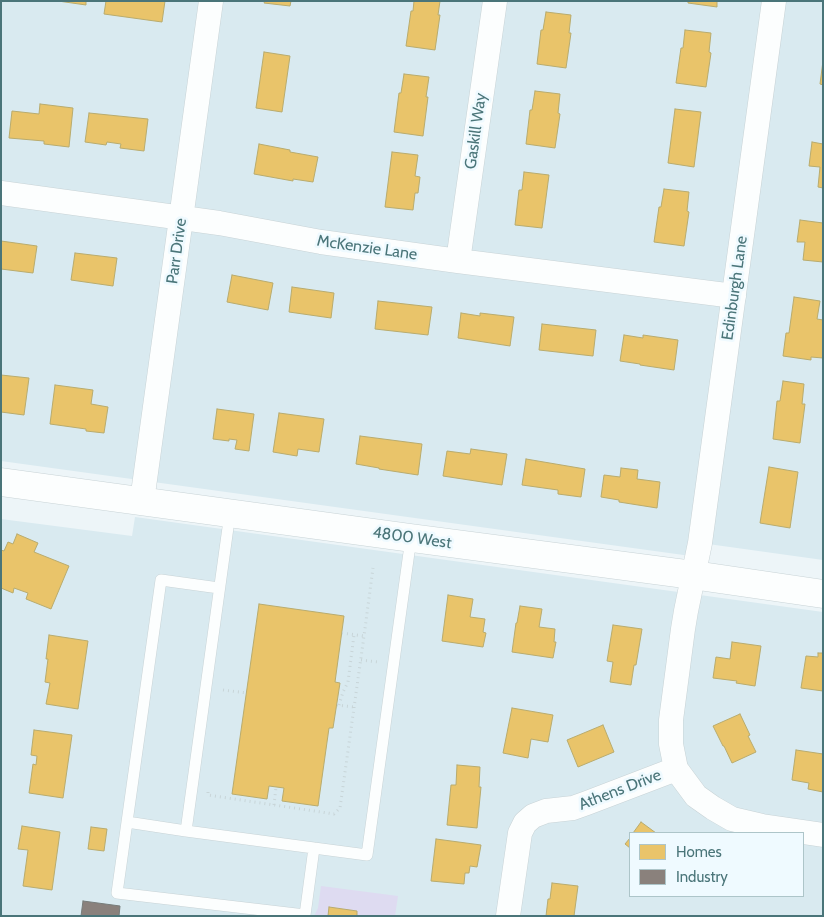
<!DOCTYPE html>
<style>
body{margin:0}
#map{position:relative;width:824px;height:917px;overflow:hidden;background:#edf5f8;font-family:Cabin,sans-serif}
canvas{display:block}
.frame{position:absolute;inset:0;border:2px solid #4a7579;pointer-events:none}
.legend{position:absolute;left:629px;top:832px;width:175px;height:65px;box-sizing:border-box;background:#effaff;border:1px solid #adc5c9;margin:0;padding:6px 9px;list-style:none;font-size:15px;color:#4a7579}
.legend li{display:flex;align-items:center;gap:10px;height:25px}
.legend b{width:25px;border:1px solid #adc5c9}
</style>
<div id="map">
<canvas width="824" height="917"></canvas>
<div class="frame"></div>
<ul class="legend">
<li><b style="height:14px;background:#e9c46a"></b>Homes</li>
<li><b style="height:14px;background:#8a817c"></b>Industry</li>
</ul>
</div>
<script>
const ctx = document.querySelector('canvas').getContext('2d');
ctx.lineJoin = 'round';
function paint(path, color) { ctx.fillStyle = color; ctx.fill(path, 'evenodd'); }
const shape = rows => new Path2D(rows.map(r => 'M' + r).join(''));
function trace(path, color, width, dash) { ctx.strokeStyle = color; ctx.lineWidth = width; ctx.lineCap = dash ? 'butt' : 'round'; ctx.setLineDash(dash || []); ctx.stroke(path); }
function label(font, color, halo, rows, align = 'center') {
  ctx.font = font + ' Cabin,sans-serif'; ctx.lineWidth = 5; ctx.setLineDash([]); ctx.textBaseline = 'middle'; ctx.strokeStyle = halo; ctx.fillStyle = color; for (const [text, x, y, turn = 0] of rows) {
    ctx.save(); ctx.translate(x, y); ctx.rotate((+turn || 0) * Math.PI / 180); ctx.textAlign = isNaN(turn) ? turn : align; if (halo) ctx.strokeText(text, 0, 0); ctx.fillText(text, 0, 0); ctx.restore();
  }
}
paint(shape([
 [1,1,823,1,823,560,701,543,698,557,1,461],
 [135,517,823,612,823,916,1,916,1,519,132,536],
 [630,833,803,833,803,896,630,896]
]), '#d9eaf0');
paint(shape([
 [321,886,398,896,395,916,314,916,318,908]
]), '#dedbf1');
const homes = shape([
 [58,1,86,1,86,5,58,1],
 [106,1,165,1,162,22,104,14,106,1],
 [265,1,291,1,290,6,264,3,265,1],
 [414,1,440,1,438,15,440,15,435,50,406,46,411,11,413,11,414,1],
 [688,1,717,1,717,7,688,3,688,1],
 [546,12,571,15,569,33,571,33,566,68,537,64,541,30,543,30,546,12],
 [685,30,711,33,709,52,711,53,706,87,676,83,681,48,683,48,685,30],
 [264,52,290,56,282,112,256,108,264,52],
 [823,61,823,85,820,84,823,61],
 [404,74,429,77,426,97,428,97,423,136,394,132,399,93,401,93,404,74],
 [535,91,560,94,558,113,560,114,555,148,526,144,530,110,532,110,535,91],
 [40,104,73,108,69,147,44,144,44,141,9,138,12,111,39,114,40,104],
 [675,109,701,112,694,167,668,163,675,109],
 [89,113,148,119,144,151,120,148,121,144,107,142,106,145,85,142,89,113],
 [812,142,823,144,823,188,818,187,820,167,809,166,812,142],
 [259,144,290,150,290,152,318,157,313,182,293,179,293,181,254,174,259,144],
 [392,152,418,155,415,176,420,177,418,193,415,193,413,210,385,207,392,152],
 [524,172,549,175,542,228,515,225,519,190,522,190,524,172],
 [664,189,689,192,687,211,689,212,684,246,654,242,659,207,661,207,664,189],
 [800,220,823,223,823,262,803,260,805,242,797,242,800,220],
 [1,241,37,246,33,273,1,269,1,241],
 [75,253,117,258,113,286,71,280,75,253],
 [232,275,273,283,268,310,227,302,232,275],
 [292,287,334,293,331,318,289,312,292,287],
 [794,297,820,301,817,319,823,320,823,358,811,357,811,360,783,356,786,333,789,333,794,297],
 [378,301,432,307,428,335,375,329,378,301],
 [461,313,480,316,480,313,514,317,510,346,458,338,461,313],
 [542,324,596,330,593,356,539,350,542,324],
 [624,335,643,338,643,335,678,340,674,370,640,365,640,364,620,361,624,335],
 [1,375,29,378,24,415,1,412,1,375],
 [783,381,804,384,802,404,805,404,800,443,773,439,777,401,780,401,783,381],
 [55,385,93,390,91,404,108,407,104,433,86,431,86,429,50,424,55,385],
 [217,409,254,414,249,451,235,449,237,440,229,439,229,441,213,439,217,409],
 [279,413,324,419,319,452,298,449,297,456,273,452,279,413],
 [360,436,422,444,418,475,379,469,379,468,356,464,360,436],
 [471,449,507,454,502,485,443,476,447,451,470,454,471,449],
 [526,459,585,469,581,497,558,494,558,490,522,485,526,459],
 [769,467,798,472,790,528,760,523,769,467],
 [621,468,638,470,637,479,660,482,657,508,619,502,619,500,601,497,604,475,620,477,621,468],
 [17,534,38,543,34,552,69,566,51,609,26,599,28,593,14,588,13,593,1,588,1,550,4,551,8,542,13,544,17,534],
 [448,595,473,599,470,617,485,619,483,632,486,633,483,647,442,641,448,595],
 [259,604,344,616,335,682,340,683,333,728,329,728,318,806,282,801,284,788,269,786,267,799,232,794,259,604],
 [520,606,542,609,539,627,555,629,554,642,556,642,553,658,512,652,516,623,517,623,520,606],
 [613,625,642,629,636,665,634,665,631,685,610,682,613,662,607,661,613,625],
 [49,635,88,641,78,709,46,704,50,683,45,682,48,659,46,659,49,635],
 [732,642,761,646,755,686,736,683,737,681,713,678,716,657,730,659,732,642],
 [818,653,823,653,823,691,801,688,806,656,818,657,818,653],
 [512,708,553,715,548,742,531,739,528,758,503,753,512,708],
 [740,714,750,735,748,736,756,752,732,763,724,746,723,746,713,726,740,714],
 [603,725,614,752,578,767,567,740,603,725],
 [34,730,72,735,63,798,29,793,33,764,36,765,37,756,31,755,34,730],
 [796,750,823,754,823,792,808,789,809,783,792,780,796,750],
 [457,765,480,767,479,787,481,787,477,828,447,825,451,785,456,785,457,765],
 [641,822,656,833,633,833,641,822],
 [22,826,60,832,52,890,23,886,28,850,18,849,22,826],
 [91,827,107,829,104,851,88,849,91,827],
 [630,838,630,848,625,844,630,838],
 [436,839,481,845,477,867,470,866,469,873,465,873,464,884,431,881,436,839],
 [552,883,578,886,574,916,546,916,548,899,550,899,552,883],
 [329,907,357,911,357,916,328,916,329,907]
]);
paint(homes, '#e9c46a');
trace(homes, '#b9ac6e', 1);
const industry = shape([
 [83,901,120,906,119,916,81,916,83,901]
]);
paint(industry, '#8a817c');
trace(industry, '#777d7b', 1);
const service = shape([
 [219,588,161,580,127,822,186,831,230,513],
 [127,822,117,893,305,915,314,848,186,831],
 [314,848,367,855,411,538]
]);
const minor = shape([
 [774,1,700,543,686,611,683,629,671,720,671,744,676,769,696,796,713,808,732,819,762,826,823,835],
 [1,193,219,223,321,242,458,261,734,296],
 [458,261,495,1],
 [142,501,211,1],
 [508,916,520,833,525,823,533,816,546,811,573,808,587,803,676,769]
]);
const tertiary = shape([
 [1,482,411,538,693,575,823,594]
]);
trace(service, '#c8d3d6', 12);
trace(minor, '#c8d3d6', 25);
trace(tertiary, '#c8d3d6', 29);
trace(shape([
 [342,633,364,636,373,568],
 [361,660,378,662],
 [223,690,247,693],
 [337,705,354,707],
 [339,705,343,692,348,682,354,635],
 [208,792,208,795,334,814,340,808,364,636],
 [274,805,276,787]
]), '#c8d5d8', 3, [1, 4]);
trace(service, '#fcfefe', 11);
trace(minor, '#fcfefe', 24);
trace(tertiary, '#fcfefe', 28);
label('16px', '#4a7579', '#effaff', [
 ["Gaskill Way",476,131,-82],
 ["McKenzie Lane",367,248,8],
 ["Parr Drive",177,251,-82],
 ["Edinburgh Lane",735,288,-82],
 ["4800 West",412,538,8],
 ["Athens Drive",620,790,-21]
]);
</script>
